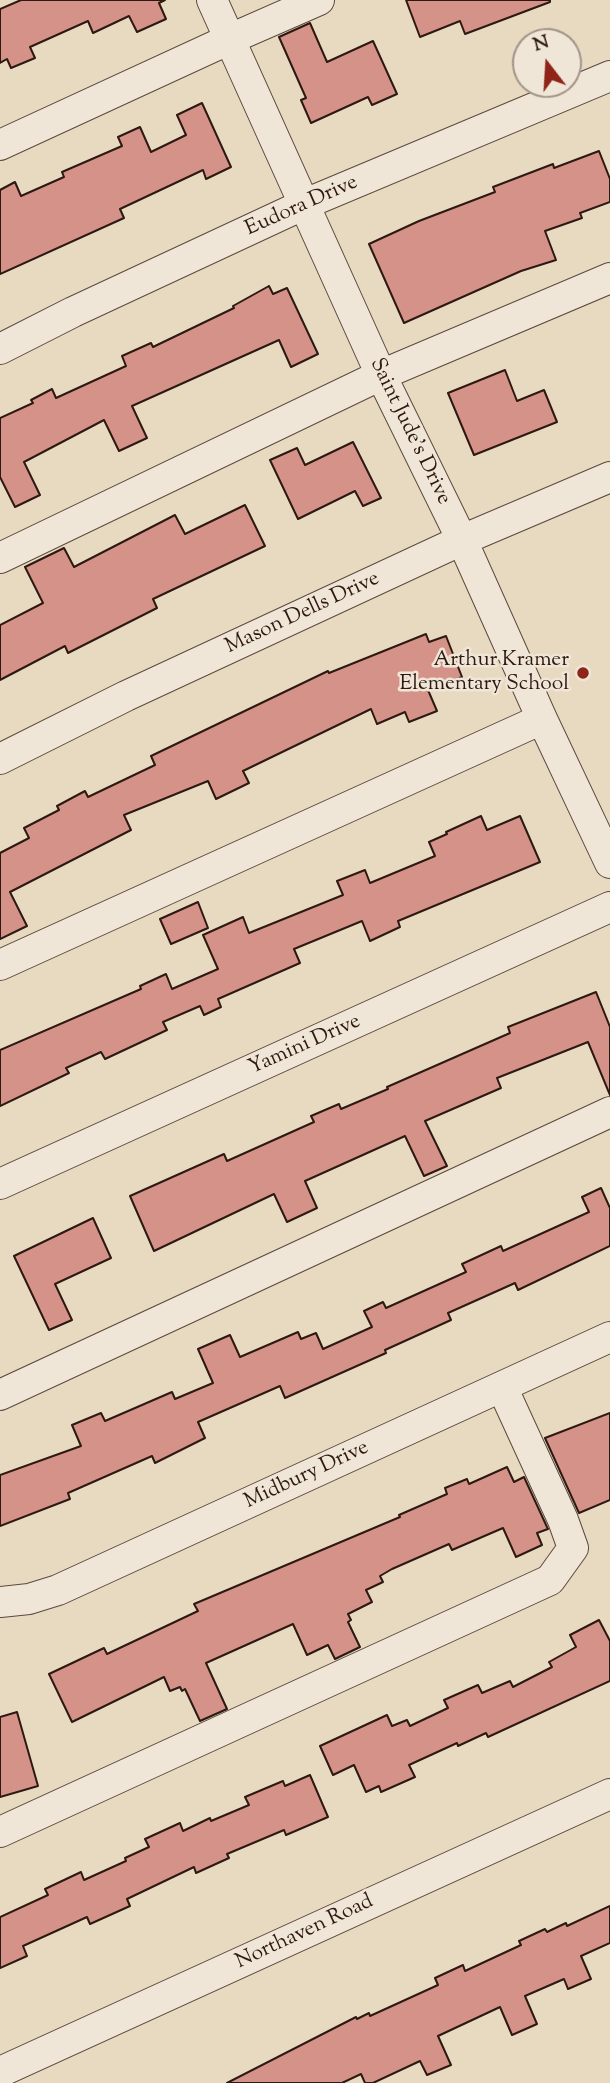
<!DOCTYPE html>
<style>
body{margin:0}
#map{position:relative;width:610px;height:2083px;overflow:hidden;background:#e8d9c1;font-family:"Sorts Mill Goudy",serif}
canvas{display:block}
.north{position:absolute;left:512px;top:28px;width:70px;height:70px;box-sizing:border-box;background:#f0e6d7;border:2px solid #a29488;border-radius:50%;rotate:343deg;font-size:19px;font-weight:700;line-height:28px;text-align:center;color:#2d1911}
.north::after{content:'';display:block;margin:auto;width:24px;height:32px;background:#8f2418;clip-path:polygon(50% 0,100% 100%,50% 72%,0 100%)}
</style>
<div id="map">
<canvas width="610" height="2083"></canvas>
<div class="north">N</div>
</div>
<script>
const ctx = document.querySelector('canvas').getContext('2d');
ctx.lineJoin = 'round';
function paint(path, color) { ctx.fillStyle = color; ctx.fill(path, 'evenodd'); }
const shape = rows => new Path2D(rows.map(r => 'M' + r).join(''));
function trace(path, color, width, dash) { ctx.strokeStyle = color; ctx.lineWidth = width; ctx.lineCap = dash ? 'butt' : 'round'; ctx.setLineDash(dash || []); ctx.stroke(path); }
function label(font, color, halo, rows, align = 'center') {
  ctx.font = font + ' "Sorts Mill Goudy",serif'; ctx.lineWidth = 5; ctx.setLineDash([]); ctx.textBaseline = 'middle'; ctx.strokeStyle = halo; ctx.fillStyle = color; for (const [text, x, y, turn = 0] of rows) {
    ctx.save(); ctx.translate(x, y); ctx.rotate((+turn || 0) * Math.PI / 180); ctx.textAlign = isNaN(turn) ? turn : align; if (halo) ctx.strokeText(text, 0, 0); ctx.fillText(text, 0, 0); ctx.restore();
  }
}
const building = shape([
 [21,0,165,0,159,3,166,19,137,32,129,16,93,33,88,21,30,47,35,58,11,68,7,59,0,63,0,9,21,0],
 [406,0,550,0,550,2,465,34,460,21,420,37,406,0],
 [310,23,327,62,373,41,397,94,372,105,368,97,311,123,301,100,306,98,279,37,310,23],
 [202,103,231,167,206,179,203,170,120,209,124,218,0,274,0,190,15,182,21,196,64,177,62,172,122,146,118,137,140,127,151,152,186,135,177,115,202,103],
 [599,151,610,179,610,202,580,213,582,218,545,231,556,260,521,271,404,323,369,244,419,221,495,192,493,187,553,164,554,168,599,151],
 [269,286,273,294,287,288,318,354,291,367,279,340,132,406,147,438,119,451,104,420,24,462,40,495,15,507,0,477,0,418,33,403,31,400,52,389,56,398,126,366,122,356,151,343,153,347,234,308,233,306,269,286],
 [505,370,517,401,544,390,557,422,474,455,448,393,505,370],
 [353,442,381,498,363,506,355,491,298,519,270,460,297,448,305,465,353,442],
 [245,505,265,546,153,599,157,608,68,653,65,646,0,680,0,625,43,603,25,567,64,548,74,567,175,515,185,534,245,505],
 [426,634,429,642,446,636,462,677,428,690,437,711,409,722,405,712,377,724,371,709,243,771,249,783,216,799,208,781,124,815,131,830,10,892,27,926,0,939,0,853,29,838,24,828,59,810,57,806,85,791,88,797,155,765,151,756,328,671,329,673,426,634],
 [481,816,487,830,520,816,540,862,398,921,400,927,370,941,362,921,294,949,300,963,218,999,221,1007,204,1015,200,1006,163,1022,167,1030,105,1059,101,1052,66,1068,69,1073,0,1106,0,1050,141,989,140,986,166,974,172,989,218,969,203,935,243,917,249,933,343,895,337,881,365,870,370,883,435,856,429,842,447,834,446,832,481,816],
 [198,902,208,928,171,944,160,919,198,902],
 [596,992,610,1027,610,1095,588,1042,497,1078,501,1088,425,1121,447,1166,424,1176,405,1136,305,1181,317,1208,287,1222,274,1194,154,1251,130,1196,224,1154,227,1161,314,1122,311,1116,339,1104,341,1109,388,1089,387,1087,510,1033,508,1027,596,992],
 [601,1188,610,1208,610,1246,518,1290,515,1283,448,1313,451,1320,385,1350,386,1353,285,1398,280,1386,198,1422,205,1438,155,1463,152,1456,68,1493,70,1499,0,1526,0,1475,81,1446,72,1425,101,1413,105,1421,172,1392,175,1399,213,1383,198,1349,230,1335,240,1357,298,1332,301,1339,316,1333,323,1349,372,1327,364,1311,383,1302,386,1308,466,1272,462,1264,501,1246,503,1251,589,1212,582,1197,601,1188],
 [93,1218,111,1258,55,1284,72,1320,49,1330,14,1256,93,1218],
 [610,1413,610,1500,579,1513,545,1438,610,1413],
 [507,1467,514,1482,524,1477,547,1527,548,1529,537,1533,542,1545,516,1557,503,1528,452,1550,449,1544,392,1569,380,1576,383,1582,366,1590,372,1602,348,1614,351,1620,348,1622,360,1647,335,1659,328,1645,307,1655,293,1624,206,1663,227,1709,200,1721,185,1689,182,1691,180,1687,170,1691,164,1677,72,1722,49,1674,104,1648,107,1654,198,1611,194,1604,400,1517,399,1515,447,1494,445,1488,467,1479,469,1484,507,1467],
 [599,1620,610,1641,610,1681,488,1737,486,1733,458,1746,457,1743,409,1765,415,1777,381,1792,379,1786,366,1792,354,1765,333,1775,320,1746,387,1715,392,1726,407,1720,410,1726,448,1708,444,1700,478,1685,482,1693,510,1681,513,1687,552,1667,549,1662,576,1647,570,1635,599,1620],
 [17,1712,38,1786,0,1797,0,1717,17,1712],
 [310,1775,328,1817,286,1835,284,1830,227,1854,229,1858,196,1873,194,1867,127,1899,130,1906,90,1924,87,1917,23,1946,27,1956,0,1968,0,1917,48,1895,45,1889,81,1872,84,1880,126,1861,125,1858,149,1847,145,1839,180,1823,183,1831,210,1818,211,1821,249,1805,245,1797,283,1781,285,1786,310,1775],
 [610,1906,610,1943,581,1956,591,1979,568,1989,564,1979,525,1996,537,2024,512,2035,500,2007,438,2036,451,2065,427,2075,420,2061,373,2083,365,2083,361,2074,342,2083,227,2083,356,2017,357,2019,369,2013,370,2016,438,1985,435,1978,463,1965,465,1971,521,1945,519,1941,545,1929,547,1932,566,1923,567,1926,610,1906]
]);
paint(building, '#d49288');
trace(building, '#2d1911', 2);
const minor = shape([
 [212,0,381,375,462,540,542,719,610,863],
 [0,145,230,39,319,0],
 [0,349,73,312,305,204,610,76],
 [0,558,381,375,610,278],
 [0,759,126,696,462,540,610,477],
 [0,965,542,719],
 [0,1184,610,907],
 [0,1395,610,1112],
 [0,1602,29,1599,58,1590,610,1337],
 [0,1832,550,1580,573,1548,563,1520,502,1387],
 [0,2072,610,1794]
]);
trace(minor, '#5c493d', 32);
trace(minor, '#f0e6d7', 30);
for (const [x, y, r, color] of [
 [583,673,7,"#8f2418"]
]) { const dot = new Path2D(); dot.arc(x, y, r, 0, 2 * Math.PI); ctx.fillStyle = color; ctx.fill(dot); trace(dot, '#f0e6d7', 2.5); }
label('21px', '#2d1911', '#f0e6d7', [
 ["Eudora Drive",302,207,-24],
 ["Saint Jude's Drive",409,432,64],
 ["Mason Dells Drive",303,614,-25],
 ["Yamini Drive",305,1046,-24],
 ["Midbury Drive",307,1476,-25],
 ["Northaven Road",305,1933,-25]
]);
label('21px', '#2d1911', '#f0e6d7', [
 ["Arthur Kramer",569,661],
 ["Elementary School",569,685]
], 'right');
</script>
